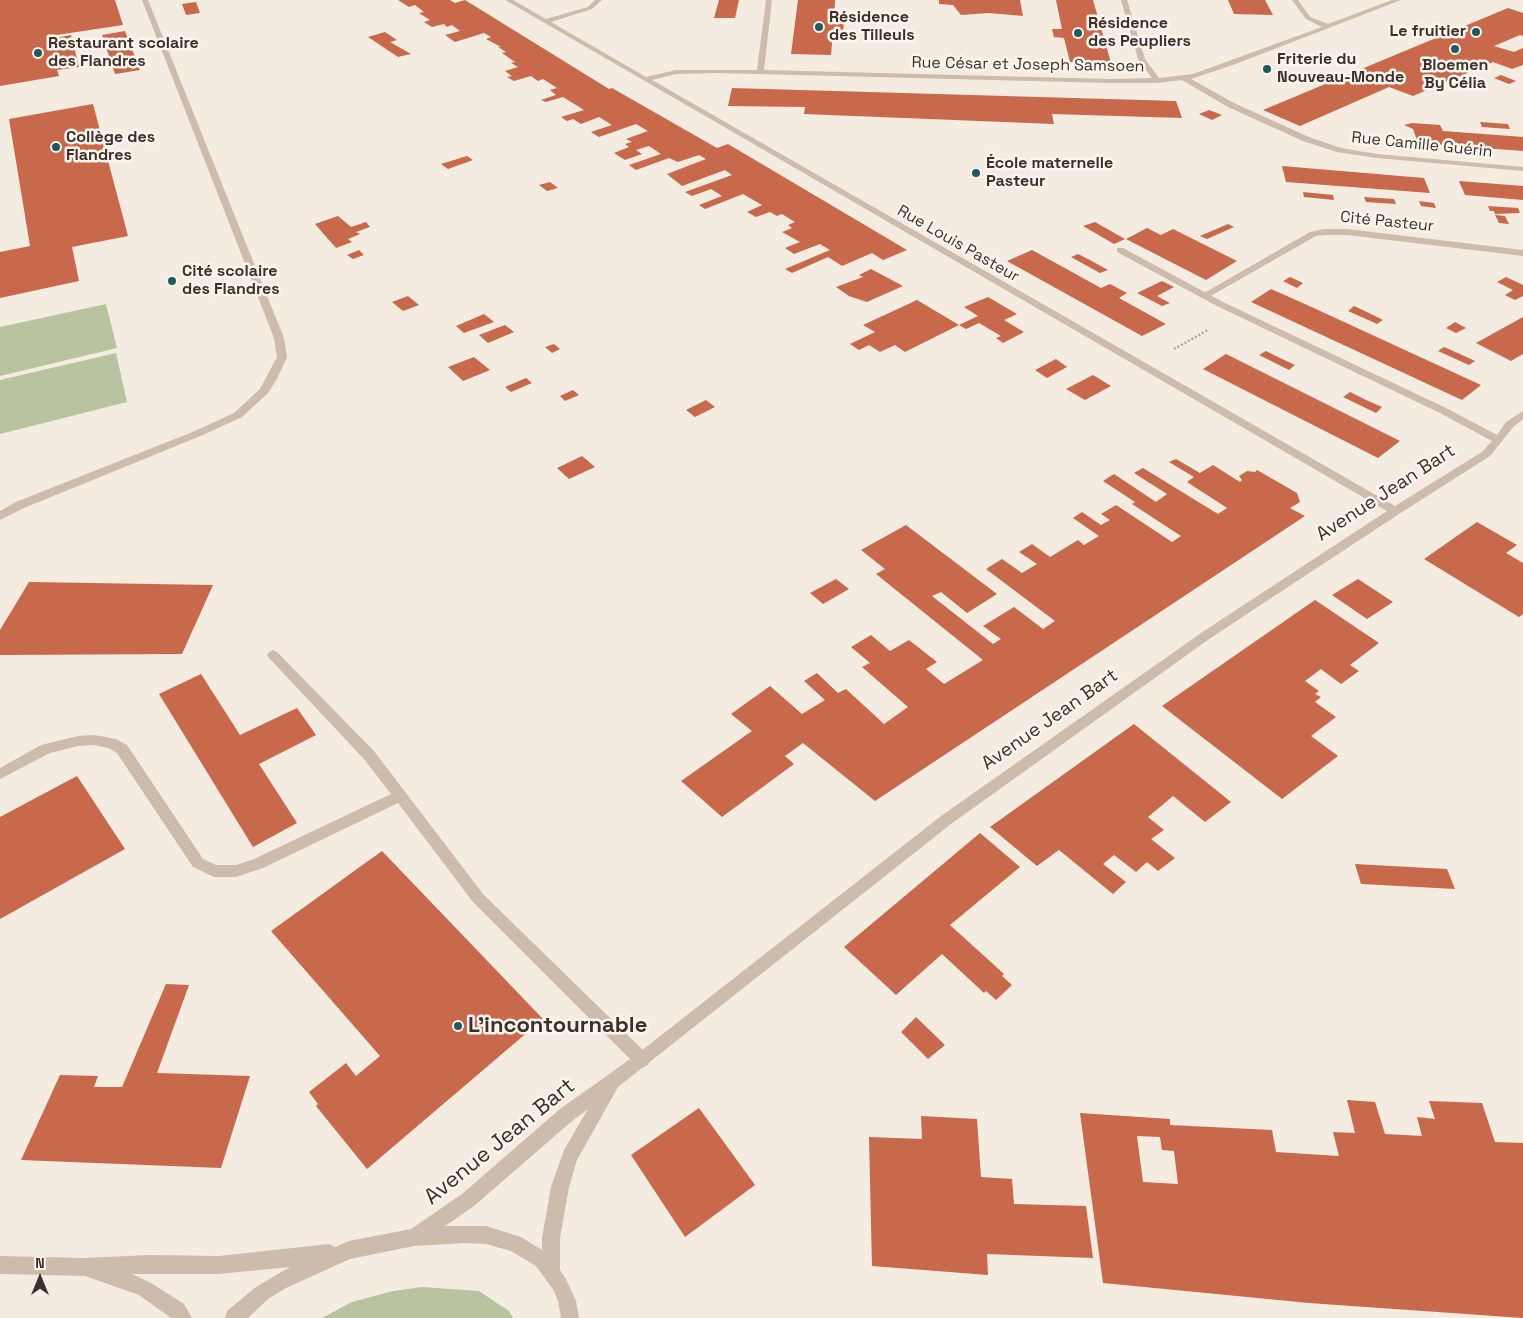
<!DOCTYPE html>
<meta charset="utf-8">
<style>
body{margin:0}
#map{position:relative;width:1523px;height:1318px;overflow:hidden;background:#f4ebe1;font-family:"Space Grotesk",sans-serif}
canvas{display:block}
.north{position:absolute;left:15px;top:1253px;width:50px;height:50px;-webkit-text-stroke:4px #fbf5ee;paint-order:stroke;rotate:0deg;font-size:14px;font-weight:700;line-height:20px;text-align:center;color:#3b302b}
.north::after{content:'';display:block;margin:auto;width:18px;height:22px;background:#3b302b;clip-path:polygon(50% 0,100% 100%,50% 72%,0 100%)}
</style>
<div id="map">
<canvas width="1523" height="1318"></canvas>
<div class="north">N</div>
</div>
<script>
const ctx = document.querySelector('canvas').getContext('2d');
ctx.lineJoin = 'round';
function paint(path, color) { ctx.fillStyle = color; ctx.fill(path, 'evenodd'); }
const shape = rows => new Path2D(rows.map(r => 'M' + r).join(''));
function trace(path, color, width, dash) { ctx.strokeStyle = color; ctx.lineWidth = width; ctx.lineCap = dash ? 'butt' : 'round'; ctx.setLineDash(dash || []); ctx.stroke(path); }
function label(font, color, halo, rows, align = 'center') {
  ctx.font = font + ' "Space Grotesk",sans-serif'; ctx.lineWidth = 5; ctx.setLineDash([]); ctx.textBaseline = 'middle'; ctx.strokeStyle = halo; ctx.fillStyle = color; for (const [text, x, y, turn = 0] of rows) {
    ctx.save(); ctx.translate(x, y); ctx.rotate((+turn || 0) * Math.PI / 180); ctx.textAlign = isNaN(turn) ? turn : align; if (halo) ctx.strokeText(text, 0, 0); ctx.fillText(text, 0, 0); ctx.restore();
  }
}
paint(shape([
 [106,304,117,348,0,376,0,327],
 [116,353,127,402,0,434,0,380],
 [422,1287,479,1291,509,1311,513,1318,322,1318,352,1302,393,1291]
]), '#b8c4a0');
paint(shape([
 [0,0,115,0,123,25,50,36,50,39,71,35,79,67,57,70,59,76,0,86],
 [398,0,450,0,455,3,465,0,609,89,612,88,717,148,728,144,907,250,883,260,872,253,842,266,828,257,792,273,785,269,830,250,820,244,794,254,785,248,800,242,782,232,792,228,788,225,795,222,782,214,777,216,770,212,756,217,747,212,762,205,743,194,705,209,699,205,722,196,711,189,692,196,685,192,732,175,725,170,682,186,667,174,706,159,699,155,678,162,669,158,636,170,629,165,661,154,649,146,636,150,642,154,625,160,614,153,629,147,625,144,632,142,626,139,648,131,636,124,599,137,591,132,612,125,599,117,581,124,573,119,567,121,561,117,584,110,563,97,546,102,541,100,556,95,550,90,557,88,543,79,538,81,531,76,514,81,507,77,512,76,505,71,518,67,511,63,515,62,502,53,506,52,498,47,501,47,486,39,491,37,484,33,455,42,445,35,460,31,452,25,447,27,444,24,432,27,424,22,430,20,419,13,424,12,415,5,409,7],
 [719,0,739,0,735,18,714,18],
 [798,0,835,0,834,23,844,23,843,31,833,31,831,55,791,54],
 [939,0,1020,0,1023,16,989,13,961,15,953,5,939,4],
 [1056,0,1093,0,1111,63,1070,62,1064,38,1054,37,1052,29,1062,29],
 [1228,0,1265,0,1273,15,1234,14],
 [196,2,200,13,186,15,182,4],
 [1508,8,1523,13,1523,36,1520,35,1494,46,1514,52,1523,48,1523,65,1512,69,1493,62,1413,96,1389,87,1300,126,1263,110],
 [125,31,140,70,115,74,102,35],
 [385,32,397,40,390,42,411,54,398,57,368,37],
 [1501,75,1516,81,1509,84,1494,78],
 [732,88,1176,101,1182,118,1052,114,1054,124,804,114,805,107,728,106],
 [93,104,128,236,72,247,79,281,0,298,0,252,30,246,9,119],
 [1209,110,1222,115,1212,120,1199,114],
 [1480,122,1508,124,1510,129,1482,127],
 [1412,123,1440,125,1443,131,1523,137,1523,151,1418,143,1413,129,1404,125],
 [467,156,473,160,448,169,441,164],
 [1282,166,1424,178,1430,193,1286,182],
 [1459,181,1523,186,1523,200,1465,195],
 [550,182,558,188,547,191,539,185],
 [1303,192,1333,195,1334,200,1304,197],
 [1364,197,1394,199,1396,204,1366,202],
 [1419,201,1434,203,1436,208,1421,206],
 [1488,206,1518,208,1520,213,1495,214,1494,211,1490,211],
 [1495,215,1505,216,1509,224,1499,223],
 [338,216,351,227,366,222,370,227,356,232,360,234,348,239,352,242,336,248,315,224],
 [1095,222,1125,239,1114,244,1083,226],
 [1228,224,1234,227,1207,239,1200,236],
 [1147,228,1161,235,1173,229,1237,261,1206,280,1126,239],
 [359,250,364,255,353,259,347,255],
 [1032,250,1101,288,1110,284,1127,293,1119,298,1166,324,1142,336,1007,261],
 [1078,254,1090,260,1108,270,1100,273,1071,257],
 [871,269,903,286,867,302,849,296,836,287,863,277,859,275],
 [1290,277,1303,283,1297,288,1283,281],
 [1506,277,1523,285,1523,296,1515,300,1505,295,1513,290,1497,282],
 [1162,281,1174,287,1157,296,1170,303,1162,306,1137,293],
 [1271,289,1305,304,1481,385,1462,400,1251,302],
 [408,296,419,305,403,311,392,302],
 [988,297,1017,314,1004,320,1024,332,1003,343,996,338,1001,336,979,323,966,329,959,325,978,316,964,307],
 [917,300,959,325,905,352,895,345,880,352,869,345,859,350,850,344,875,332,863,325],
 [1354,306,1369,313,1383,320,1377,324,1348,311],
 [484,314,494,322,464,333,456,326],
 [1523,317,1523,354,1511,361,1476,343],
 [1455,322,1466,328,1456,333,1446,328],
 [505,325,514,332,488,343,479,335],
 [554,344,560,349,552,353,545,347],
 [1444,347,1460,354,1475,361,1469,365,1438,351],
 [1266,351,1280,358,1295,365,1289,370,1259,355],
 [1226,354,1400,441,1378,458,1203,369],
 [474,357,490,370,463,381,448,367],
 [1056,359,1067,367,1047,378,1035,370],
 [1093,375,1111,386,1085,400,1066,389],
 [526,378,532,383,511,392,505,387],
 [573,390,579,395,565,401,560,396],
 [1350,392,1366,400,1382,407,1376,413,1343,397],
 [706,400,715,407,695,417,686,410],
 [582,456,595,467,569,479,557,468],
 [1176,459,1200,473,1213,465,1240,482,1242,480,1239,476,1247,471,1255,472,1257,470,1297,493,1300,502,1290,508,1305,516,875,801,803,743,785,756,794,764,722,817,681,781,752,731,731,714,770,686,802,714,825,700,804,681,817,673,838,693,846,689,884,724,908,707,862,667,870,663,851,647,871,635,890,651,909,640,937,662,926,669,944,684,983,660,876,574,885,569,861,550,906,525,997,594,967,613,941,592,932,596,993,644,1001,639,983,626,1014,607,1043,629,1055,621,986,569,1002,559,1022,573,1037,564,1019,552,1032,544,1050,557,1078,540,1084,545,1099,536,1073,518,1082,512,1101,525,1110,520,1101,514,1116,505,1172,542,1181,536,1132,504,1135,502,1103,481,1114,474,1156,502,1167,494,1134,473,1143,468,1218,514,1227,508,1187,482,1194,477,1169,462],
 [1477,522,1517,545,1506,553,1523,563,1523,614,1519,617,1424,559],
 [836,579,849,589,823,604,810,593],
 [1358,579,1393,602,1367,619,1332,595],
 [29,582,213,585,182,654,0,655,0,630],
 [1315,600,1379,643,1350,665,1359,671,1341,684,1321,669,1305,681,1319,691,1315,694,1321,697,1315,702,1336,717,1311,736,1338,756,1282,799,1162,706],
 [201,674,240,735,297,708,316,735,259,764,297,823,253,847,159,694],
 [1134,724,1231,802,1205,822,1173,796,1148,817,1164,830,1151,839,1175,858,1158,871,1147,862,1136,872,1114,855,1103,864,1126,882,1113,894,1059,850,1037,866,990,827],
 [77,776,125,849,0,919,0,817],
 [980,833,1020,867,950,925,1004,974,1002,976,1012,985,996,1000,986,991,984,993,942,954,896,995,844,947],
 [382,851,543,1019,367,1169,316,1106,318,1104,309,1092,346,1063,356,1076,380,1056,271,931],
 [1355,864,1447,869,1455,889,1361,884],
 [166,984,189,985,157,1073,250,1076,221,1168,21,1160,60,1075,98,1076,94,1087,122,1087],
 [916,1017,945,1045,928,1059,901,1032],
 [1347,1100,1375,1102,1385,1134,1422,1136,1417,1117,1435,1119,1429,1101,1482,1103,1495,1142,1523,1143,1523,1318,1309,1303,1103,1283,1080,1113,1170,1119,1170,1125,1272,1130,1276,1152,1339,1156,1333,1132,1355,1133],
 [1137,1136,1160,1137,1162,1150,1174,1151,1178,1184,1143,1182],
 [699,1108,755,1185,685,1237,631,1155],
 [921,1116,977,1119,981,1177,1012,1179,1014,1204,1086,1206,1093,1258,987,1254,988,1275,872,1266,869,1137,922,1139]
]), '#c8694b');
trace(shape([
 [1174,349,1208,330]
]), '#b9a596', 2.5, [2, 2]);
paint(shape([
 [142,0,148,0,284,338,287,357,277,379,268,393,242,417,203,435,24,508,0,520,0,511,16,502,195,431,234,413,260,389,277,357,274,338,142,0],
 [1324,229,1347,229,1523,250,1523,256,1347,235,1324,235,1316,236,1207,298,1201,298,1199,296,1310,232,1324,229],
 [273,650,277,652,374,751,483,894,648,1055,650,1060,648,1065,642,1068,636,1065,473,902,398,803,263,868,236,877,214,877,193,867,117,753,108,748,94,745,78,746,50,753,0,779,0,768,41,745,78,736,94,735,116,739,127,745,203,859,216,865,236,865,254,859,391,794,364,759,269,658,267,655,269,652,273,650]
]), '#cdbbac');
paint(shape([
 [505,0,513,0,546,19,588,7,595,0,602,0,592,9,551,22,646,77,676,70,757,70,766,0,772,0,764,70,1110,79,1152,78,1138,59,1121,0,1127,0,1145,59,1159,78,1193,74,1322,27,1306,19,1292,0,1298,0,1310,17,1328,24,1392,0,1401,0,1233,65,1191,79,1234,103,1309,137,1341,148,1377,154,1523,167,1523,171,1377,158,1337,152,1303,141,1228,107,1182,80,1158,83,1110,83,718,73,676,74,652,80,1395,506,1482,452,1492,441,1440,413,1217,306,1117,252,1117,248,1123,248,1223,302,1448,409,1497,435,1506,422,1523,411,1523,419,1514,426,1490,456,1399,514,1212,637,951,824,618,1087,577,1160,569,1187,560,1238,560,1270,566,1279,576,1301,579,1318,561,1318,558,1301,554,1291,536,1266,511,1251,486,1244,465,1243,414,1246,350,1259,286,1288,268,1299,248,1318,225,1318,227,1311,256,1287,290,1267,219,1274,132,1274,151,1283,184,1304,192,1318,171,1318,139,1295,85,1276,0,1274,0,1256,84,1258,149,1255,219,1256,329,1244,335,1247,349,1241,411,1229,462,1194,560,1109,636,1055,941,816,1204,631,1387,511,505,0],
 [588,1109,564,1150,551,1187,542,1238,542,1250,521,1237,486,1226,445,1226,474,1206,572,1121,588,1109]
]), '#cdbbac');
for (const [x, y, r, color] of [
 [819,27,5,"#1f5a5e"],
 [1476,32,5,"#1f5a5e"],
 [1078,33,5,"#1f5a5e"],
 [1455,49,5,"#1f5a5e"],
 [38,53,5,"#1f5a5e"],
 [1267,69,5,"#1f5a5e"],
 [56,147,5,"#1f5a5e"],
 [976,173,5,"#1f5a5e"],
 [172,281,5,"#1f5a5e"],
 [458,1026,5,"#1f5a5e"]
]) { const dot = new Path2D(); dot.arc(x, y, r, 0, 2 * Math.PI); ctx.fillStyle = color; ctx.fill(dot); trace(dot, '#fbf5ee', 2); }
label('bold 16px', '#3b302b', '#fbf5ee', [
 ["Résidence",829,18],
 ["des Tilleuls",829,36],
 ["Résidence",1088,24],
 ["des Peupliers",1088,42],
 ["Le fruitier",1466,32,"right"],
 ["Restaurant scolaire",48,44],
 ["des Flandres",48,62],
 ["Friterie du",1277,60],
 ["Nouveau-Monde",1277,78],
 ["Bloemen",1455,66,"center"],
 ["By Célia",1455,84,"center"],
 ["Collège des",66,138],
 ["Flandres",66,156],
 ["École maternelle",986,164],
 ["Pasteur",986,182],
 ["Cité scolaire",182,272],
 ["des Flandres",182,290]
], 'left');
label('16px', '#3b302b', '#fbf5ee', [
 ["Rue César et Joseph Samsoen",1028,65,1],
 ["Rue Camille Guérin",1422,145,6],
 ["Cité Pasteur",1387,222,6],
 ["Rue Louis Pasteur",958,244,30]
]);
label('19px', '#3b302b', '#fbf5ee', [
 ["Avenue Jean Bart",1386,493,-33],
 ["Avenue Jean Bart",1050,720,-35]
]);
label('bold 22px', '#3b302b', '#fbf5ee', [
 ["L'incontournable",468,1026]
], 'left');
label('22px', '#3b302b', '#fbf5ee', [
 ["Avenue Jean Bart",500,1142,-39]
]);
</script>
